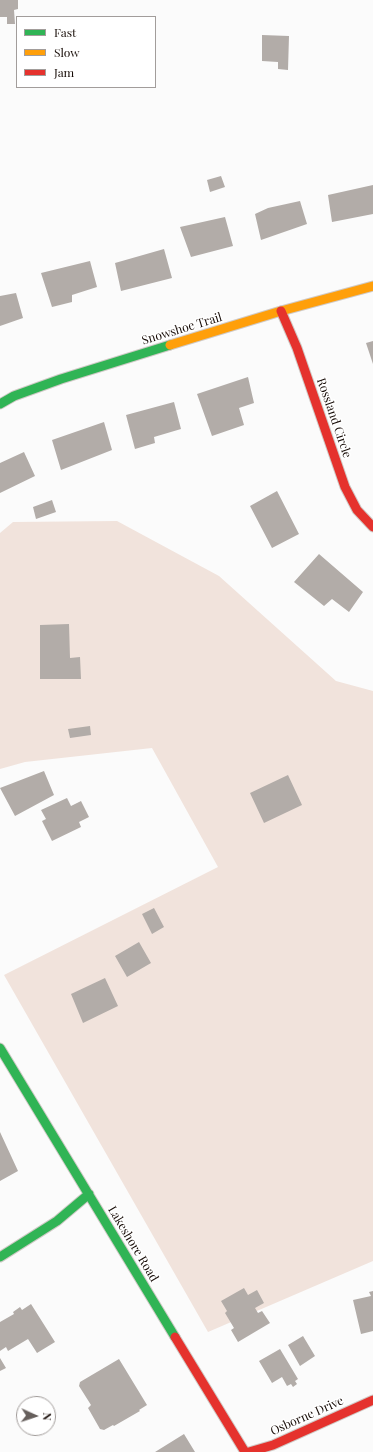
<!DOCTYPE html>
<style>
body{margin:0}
#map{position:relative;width:373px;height:1452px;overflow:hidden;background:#fbfbfb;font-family:"Playfair Display",serif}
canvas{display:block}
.legend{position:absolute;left:16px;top:16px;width:140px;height:72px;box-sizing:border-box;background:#fff;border:1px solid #a29d9b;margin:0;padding:5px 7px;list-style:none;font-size:12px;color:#160b06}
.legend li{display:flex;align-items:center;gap:8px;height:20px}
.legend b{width:20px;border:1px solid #a29d9b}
.north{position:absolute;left:16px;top:1396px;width:40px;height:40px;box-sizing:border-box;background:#fff;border:1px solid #a29d9b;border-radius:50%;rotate:93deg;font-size:11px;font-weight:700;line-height:16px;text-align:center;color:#160b06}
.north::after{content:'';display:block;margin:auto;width:14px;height:18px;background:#665f5c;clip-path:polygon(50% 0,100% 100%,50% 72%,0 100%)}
</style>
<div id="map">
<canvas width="373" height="1452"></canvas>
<ul class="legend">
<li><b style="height:5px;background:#30b455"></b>Fast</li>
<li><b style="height:5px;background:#ff9f0a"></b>Slow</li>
<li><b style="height:5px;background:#e5322d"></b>Jam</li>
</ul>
<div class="north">N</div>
</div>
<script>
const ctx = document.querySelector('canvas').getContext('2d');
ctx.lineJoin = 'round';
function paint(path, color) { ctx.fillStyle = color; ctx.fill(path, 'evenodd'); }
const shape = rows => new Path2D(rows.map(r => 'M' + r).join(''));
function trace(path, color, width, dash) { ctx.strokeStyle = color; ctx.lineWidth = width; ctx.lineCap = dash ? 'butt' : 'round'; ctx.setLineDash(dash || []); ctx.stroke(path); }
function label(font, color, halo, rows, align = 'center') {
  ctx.font = font + ' "Playfair Display",serif'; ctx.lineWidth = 3; ctx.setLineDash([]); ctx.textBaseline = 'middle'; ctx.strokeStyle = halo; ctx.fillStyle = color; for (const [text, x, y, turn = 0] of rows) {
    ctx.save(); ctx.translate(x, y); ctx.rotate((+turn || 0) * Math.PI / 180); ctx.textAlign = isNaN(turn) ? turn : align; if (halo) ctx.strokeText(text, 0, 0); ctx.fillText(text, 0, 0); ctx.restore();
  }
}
paint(shape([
 [117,521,219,576,336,681,373,691,373,1261,208,1332,4,975,218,867,152,748,25,762,0,769,0,533,13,522]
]), '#f1e3dc');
paint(shape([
 [0,0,18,0,18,9,14,10,15,24,7,24,7,17,0,17],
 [262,35,289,36,288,70,278,69,278,62,262,61],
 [221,176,225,187,210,192,207,180],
 [373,185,373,214,332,222,328,195],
 [300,201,307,224,261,240,255,214,268,208],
 [225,217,233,246,191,257,180,227],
 [164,249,172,278,121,291,115,263],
 [90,261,97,287,72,295,72,302,52,307,41,273],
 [16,293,23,318,0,326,0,296],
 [373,341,373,364,366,343],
 [248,377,254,403,239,408,244,425,212,436,197,394],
 [174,402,181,429,154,437,155,443,135,449,126,415],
 [104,422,112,450,61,470,52,440],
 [24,452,35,476,0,493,0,463],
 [277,491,299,534,272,548,250,506],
 [52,500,56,512,36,519,33,507],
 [319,554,363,592,349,612,332,599,324,606,294,582],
 [69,624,70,658,80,657,81,679,40,679,40,625],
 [90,726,91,735,70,738,68,729],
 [44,771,54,795,15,816,0,788],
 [288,775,302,805,264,823,250,793],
 [67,798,71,806,81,801,89,817,79,822,81,827,52,841,42,821,46,819,41,810],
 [154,908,164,927,152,934,142,914],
 [139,942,151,963,127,977,115,956],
 [105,978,118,1006,83,1023,71,994],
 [0,1132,18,1171,0,1181],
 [244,1288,248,1295,257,1290,264,1303,255,1308,258,1313,262,1311,270,1323,238,1342,231,1330,234,1328,225,1313,227,1311,221,1301],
 [373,1291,373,1331,361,1334,353,1300,371,1296,369,1292],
 [31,1304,55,1342,37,1353,28,1339,8,1351,6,1347,0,1351,0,1322,14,1314,13,1312,20,1307,22,1310],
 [303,1336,315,1356,300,1366,288,1345],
 [280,1349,298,1379,295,1381,297,1384,293,1387,291,1384,287,1386,282,1377,272,1383,259,1361],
 [0,1358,6,1368,0,1371],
 [119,1359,147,1405,139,1410,140,1411,114,1426,113,1425,104,1430,100,1429,88,1408,91,1405,79,1386,80,1382],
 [184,1434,195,1452,155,1452]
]), '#b2aca8');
const fast = shape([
 [0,404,14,396,61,379,170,345],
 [0,1048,175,1337],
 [0,1257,57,1221,89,1194]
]);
const slow = shape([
 [170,345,281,311,373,286]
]);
const jam = shape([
 [281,311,297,348,345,487,357,510,373,527],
 [175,1337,245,1452],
 [249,1452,273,1445,373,1400]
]);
trace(fast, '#d0cac6', 11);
trace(slow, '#d0cac6', 11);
trace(jam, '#d0cac6', 11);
trace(fast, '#30b455', 9);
trace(slow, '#ff9f0a', 9);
trace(jam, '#e5322d', 9);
label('12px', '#160b06', '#fff', [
 ["Snowshoe Trail",182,329,-17],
 ["Rossland Circle",334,418,71],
 ["Lakeshore Road",133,1244,59],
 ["Osborne Drive",307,1416,-24]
]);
</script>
